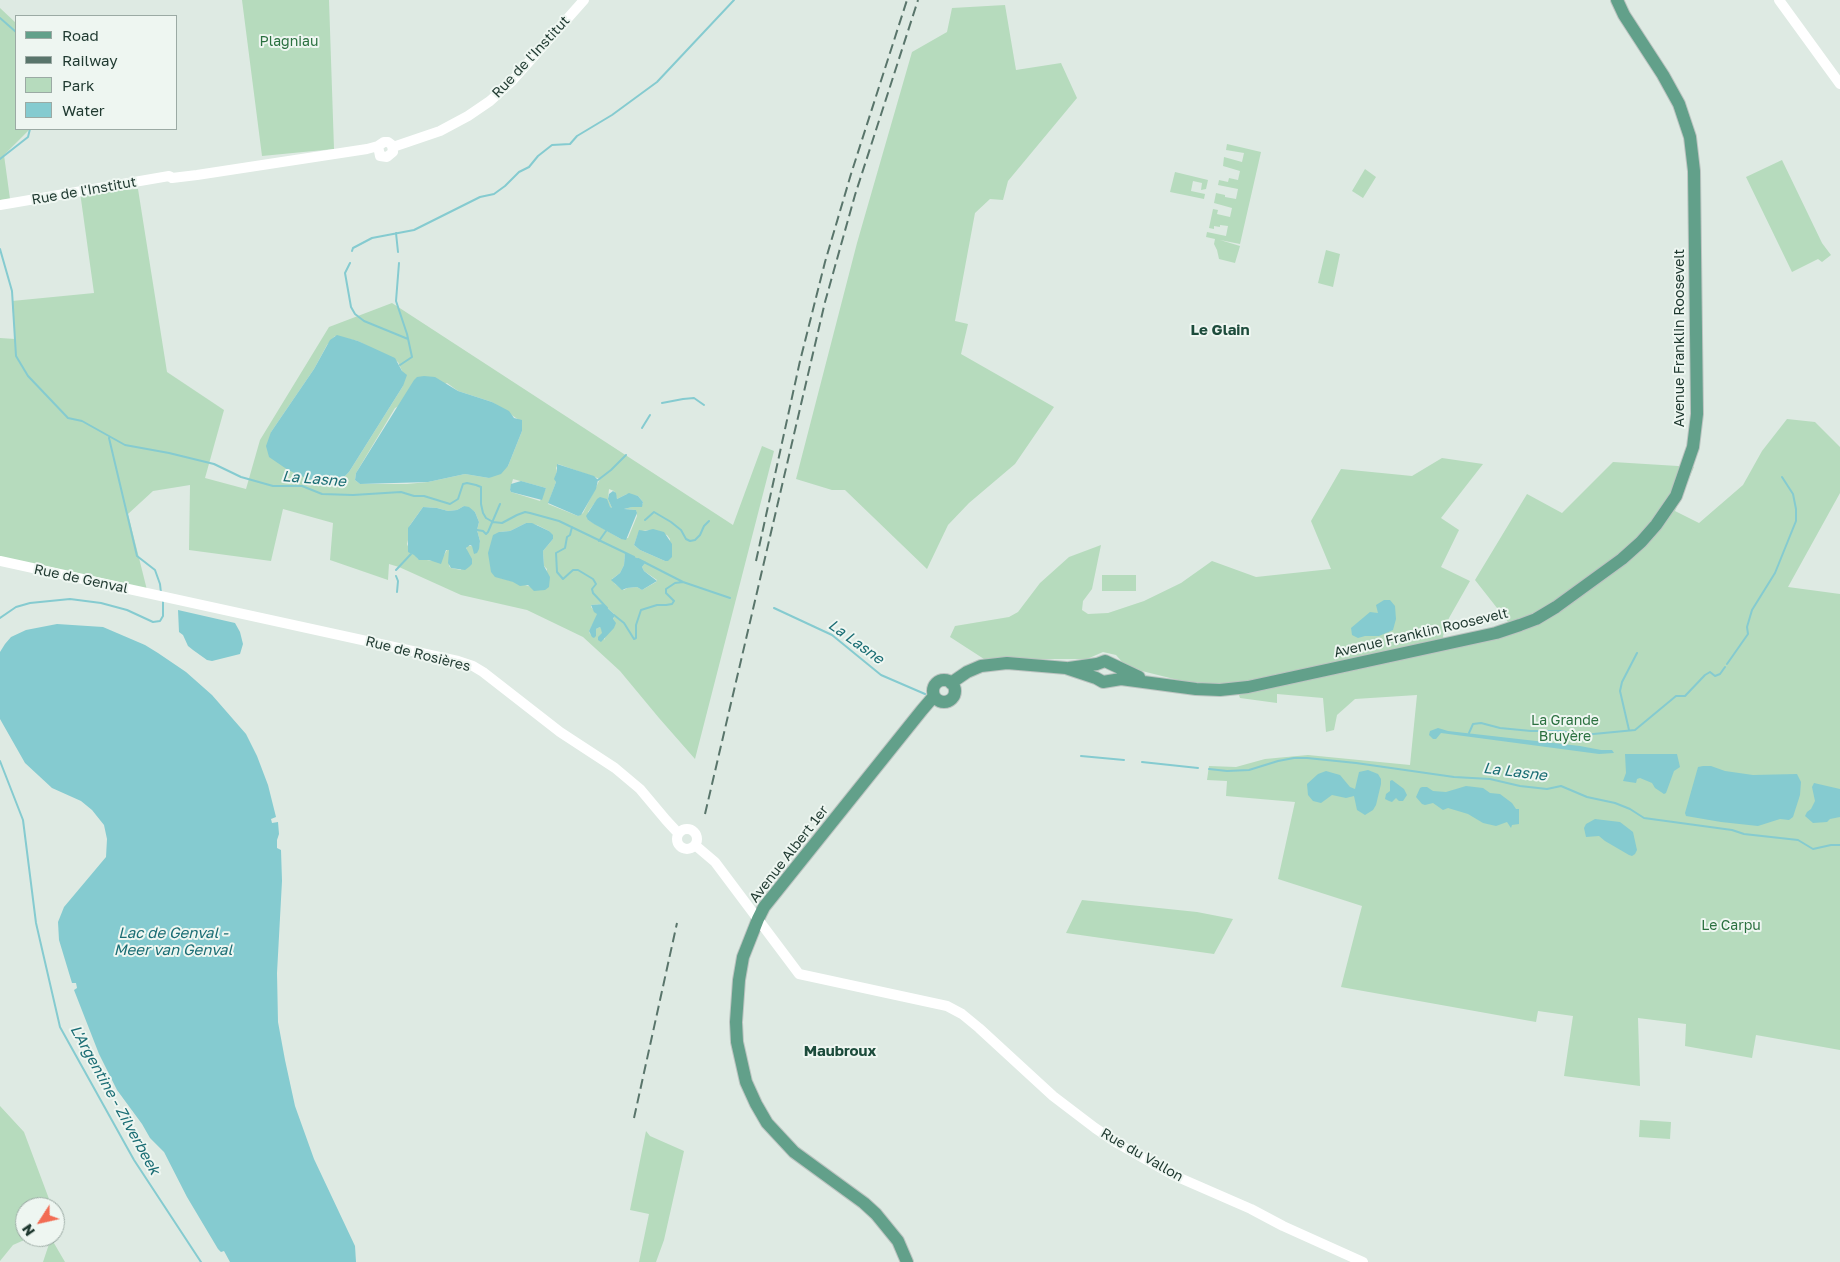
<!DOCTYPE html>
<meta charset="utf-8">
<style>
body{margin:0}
#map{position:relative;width:1840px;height:1262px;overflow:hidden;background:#deeae3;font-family:"Golos Text",sans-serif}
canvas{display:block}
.legend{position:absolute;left:15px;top:15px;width:162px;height:115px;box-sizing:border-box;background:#eef6f1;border:1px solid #9baaa4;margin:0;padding:6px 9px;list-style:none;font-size:15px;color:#1f3930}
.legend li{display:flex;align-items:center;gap:10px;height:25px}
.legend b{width:25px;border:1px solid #9baaa4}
.north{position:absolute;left:15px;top:1197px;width:50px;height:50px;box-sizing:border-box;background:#eef6f1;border:1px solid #9baaa4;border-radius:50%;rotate:235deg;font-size:14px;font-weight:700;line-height:20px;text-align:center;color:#1f3930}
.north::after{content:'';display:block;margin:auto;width:18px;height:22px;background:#f26c53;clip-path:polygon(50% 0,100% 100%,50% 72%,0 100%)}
</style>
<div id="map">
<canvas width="1840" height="1262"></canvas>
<ul class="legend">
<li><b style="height:6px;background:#62a08a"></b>Road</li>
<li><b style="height:6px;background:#59756b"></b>Railway</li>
<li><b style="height:14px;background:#b6dbbd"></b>Park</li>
<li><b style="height:14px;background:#85cbd0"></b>Water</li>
</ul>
<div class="north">N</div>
</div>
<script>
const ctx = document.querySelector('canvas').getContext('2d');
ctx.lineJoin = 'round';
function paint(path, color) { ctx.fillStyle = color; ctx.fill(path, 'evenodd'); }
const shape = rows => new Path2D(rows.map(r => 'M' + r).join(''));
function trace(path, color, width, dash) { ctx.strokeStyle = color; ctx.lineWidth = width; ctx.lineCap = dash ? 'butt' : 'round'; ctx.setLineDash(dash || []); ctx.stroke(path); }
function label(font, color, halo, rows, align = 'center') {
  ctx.font = font + ' "Golos Text",sans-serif'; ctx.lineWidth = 4; ctx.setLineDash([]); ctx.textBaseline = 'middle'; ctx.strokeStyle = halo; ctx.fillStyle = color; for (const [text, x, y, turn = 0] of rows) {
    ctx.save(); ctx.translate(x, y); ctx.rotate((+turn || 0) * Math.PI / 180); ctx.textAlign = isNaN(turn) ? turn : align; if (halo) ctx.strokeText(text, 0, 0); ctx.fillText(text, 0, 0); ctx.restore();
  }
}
paint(shape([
 [242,0,329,0,334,149,262,156],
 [1005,5,1016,70,1061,63,1077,98,1008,181,1003,200,990,199,975,213,955,321,968,324,961,354,1054,407,1015,464,969,503,948,525,927,569,845,490,832,490,796,479,857,243,912,52,947,32,952,8],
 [0,8,16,23,16,129,30,129,4,155,10,199,0,200],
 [1227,144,1261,152,1240,244,1220,240,1240,246,1235,263,1219,259,1217,250,1214,244,1215,239,1206,237,1207,232,1226,236,1228,226,1220,225,1220,227,1214,226,1214,229,1209,228,1213,209,1218,210,1217,214,1230,217,1232,208,1214,203,1216,193,1225,195,1225,197,1236,199,1238,189,1218,185,1219,180,1228,182,1229,178,1238,180,1240,171,1223,166,1224,157,1242,162,1244,153,1226,150],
 [1782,160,1822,243,1831,255,1822,262,1818,259,1792,272,1746,177],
 [1365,169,1376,177,1363,198,1352,191],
 [1175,172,1208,180,1206,189,1201,190,1202,183,1193,181,1191,191,1205,194,1204,199,1170,192],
 [138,189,167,372,224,410,205,478,246,489,260,440,329,327,392,303,733,525,762,446,774,451,695,759,659,718,620,671,583,637,527,610,461,595,399,567,389,564,388,580,330,560,333,523,283,509,271,561,189,550,190,485,153,491,128,514,147,590,0,564,0,338,15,339,12,301,94,293,80,192],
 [335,336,358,341,398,362,402,371,403,386,349,472,342,479,333,483,271,432,314,369,327,345],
 [447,383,458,391,492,402,519,420,522,431,508,466,489,478,465,474,428,482,407,484,360,484,355,480,356,473,395,408],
 [558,464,600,479,583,513,578,516,548,504,556,482,555,478,557,471,556,468],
 [513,479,546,488,540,501,511,492,510,490],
 [609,489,614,491,617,499,627,494,638,496,643,502,643,504,624,509,636,510,637,516,628,538,621,539,588,520,588,512,594,504,612,508,608,499],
 [464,506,475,512,479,522,477,530,480,541,479,546,473,549,473,546,467,546,461,570,451,568,449,566,449,550,447,550,444,555,435,561,418,559,414,554,411,554,407,544,409,536,408,531,410,525,423,507,437,508,448,511,457,510],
 [526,523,537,525,549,531,553,539,543,551,544,566,547,569,542,590,501,578,499,532,510,531],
 [649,530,667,535,670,539,665,561,640,550,634,545,638,534,642,531],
 [625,554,645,563,642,567,644,571,657,580,656,582,642,590,637,587,627,588,624,590,615,584,612,579,620,573,624,565],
 [603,604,615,615,604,640,603,631,600,627,596,629,596,636,590,634,589,631,598,614,591,607,591,605],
 [1326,250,1340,254,1333,287,1318,283],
 [1787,419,1815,422,1840,447,1840,493,1788,587,1840,594,1840,1050,1756,1035,1752,1058,1685,1046,1686,1024,1638,1018,1640,1086,1564,1076,1573,1016,1538,1011,1536,1022,1341,987,1362,906,1278,879,1295,802,1226,796,1227,781,1207,780,1209,766,1236,767,1265,759,1308,755,1410,765,1417,695,1355,699,1337,715,1334,730,1326,732,1323,698,1277,694,1277,703,1240,698,1235,684,1190,683,1138,670,1123,663,1116,655,1103,652,1087,659,984,659,950,637,955,626,1009,617,1018,612,1040,583,1069,557,1101,545,1092,589,1083,601,1082,610,1088,614,1108,613,1144,601,1181,583,1212,561,1256,577,1331,569,1311,521,1341,469,1412,476,1442,458,1483,464,1441,518,1459,530,1441,567,1470,581,1449,618,1443,636,1444,644,1512,627,1475,580,1527,494,1562,513,1613,462,1694,467,1675,511,1699,523,1743,485,1762,451],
 [1102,575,1136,575,1136,591,1102,591],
 [1082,900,1197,912,1233,919,1214,954,1066,933],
 [0,1106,24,1132,52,1207,25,1207,25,1237,31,1237,13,1245,0,1261],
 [1640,1120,1671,1122,1670,1139,1639,1137],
 [646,1131,650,1136,684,1151,664,1240,656,1262,639,1262,649,1214,630,1210],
 [51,1238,65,1262,43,1262]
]), '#b6dbbd');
paint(shape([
 [337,335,358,341,395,358,402,371,407,375,403,386,349,472,342,479,333,483,308,479,288,470,269,457,266,446,271,432,314,369,330,340],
 [424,376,435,377,458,391,492,402,509,411,514,418,522,420,522,431,508,466,501,474,489,478,465,474,428,482,360,484,355,480,356,473,414,380,417,377],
 [557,464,594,476,598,480,596,489,581,515,578,516,548,503,556,482,554,479,557,471],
 [521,481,546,488,542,500,511,492,510,490,511,484],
 [613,491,616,493,617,499,629,493,638,496,643,502,642,507,632,507,624,509,636,510,637,513,626,540,621,539,594,524,588,520,586,516,597,499,600,497,607,499,610,507,612,508,608,499,609,494],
 [464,506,469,507,475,512,479,522,477,530,480,541,479,549,477,553,474,554,472,546,470,545,466,548,472,559,472,564,469,567,465,570,451,568,448,563,449,550,446,550,441,564,429,560,419,560,414,555,408,552,408,528,423,507,437,508,448,511,457,510],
 [526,523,532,523,549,531,553,535,553,539,543,551,544,566,550,577,549,587,545,590,534,591,528,585,520,586,513,582,495,577,491,572,488,553,493,535,499,532,510,531],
 [653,529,664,532,672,544,672,557,668,561,665,561,640,550,634,545,639,530,645,531],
 [625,553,646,562,642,567,644,571,657,581,642,590,637,587,627,588,622,590,611,580,620,573,624,565],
 [1384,600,1390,600,1395,606,1396,619,1393,630,1379,636,1365,636,1358,638,1352,635,1351,628,1370,612,1378,613,1376,605],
 [603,604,615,615,613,619,616,623,614,628,601,642,598,640,598,637,602,633,601,629,600,627,596,629,596,636,594,638,592,637,589,631,597,614,594,612,591,605],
 [178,610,235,623,240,632,243,644,240,654,212,661,207,660,193,650,188,646,183,635,179,632],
 [57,624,103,627,145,645,158,653,186,672,212,695,246,734,257,756,268,785,276,817,271,819,272,823,278,822,279,834,277,840,277,848,281,850,282,881,277,973,278,1022,285,1060,295,1106,314,1159,355,1246,356,1262,230,1262,224,1251,221,1252,218,1249,187,1197,164,1152,150,1138,142,1124,117,1090,99,1054,74,990,77,988,76,983,72,983,59,940,58,922,64,907,106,857,107,839,104,825,92,810,81,801,52,788,25,763,0,719,0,652,5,644,11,637,26,630],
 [1438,728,1448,731,1580,746,1601,750,1612,750,1614,753,1599,754,1441,733,1436,739,1433,739,1429,735,1430,731],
 [1625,754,1677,754,1680,767,1674,771,1666,793,1664,794,1655,788,1652,783,1640,778,1637,779,1636,783,1623,781,1626,773],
 [1703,766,1711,766,1725,771,1753,775,1797,774,1801,782,1800,795,1793,817,1789,820,1780,819,1758,826,1721,822,1686,816,1685,813,1698,767],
 [1368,770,1378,774,1381,779,1381,784,1376,805,1373,810,1365,815,1357,810,1354,796,1346,798,1332,795,1321,803,1313,801,1308,795,1307,784,1318,774,1326,771,1340,775,1350,787,1355,789,1359,772],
 [1392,780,1404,789,1407,795,1403,801,1399,801,1396,798,1392,802,1389,801,1385,799,1386,794,1390,791,1390,781],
 [1814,783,1840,789,1840,817,1830,819,1827,822,1813,823,1805,816,1807,812,1811,809,1815,801,1812,787],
 [1466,786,1483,788,1490,793,1500,794,1512,803,1516,809,1519,809,1519,824,1512,825,1511,828,1507,822,1496,826,1483,823,1468,814,1448,808,1443,810,1433,803,1425,805,1422,804,1416,797,1420,788,1422,787,1427,787,1433,791,1446,792],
 [1595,819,1620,822,1633,832,1637,850,1635,854,1632,856,1629,855,1605,841,1599,836,1586,837,1584,828,1586,824]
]), '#85cbd0');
trace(shape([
 [0,18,16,32],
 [0,159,28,137,30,129],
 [396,233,398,252],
 [0,249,12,291,16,356,28,376,68,418,82,421,125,445,169,453,214,464,241,477,273,486,302,486,322,494,353,495,401,492,414,496,424,496,450,504,458,499,463,484,467,483,476,485,481,487,481,504,483,513,486,518,493,522,502,523,517,515,525,512,530,513,559,521,634,557],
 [352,251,353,248,372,238,414,230,480,197,494,194,505,186,519,172,529,167,538,156,552,145,570,144,577,136,612,115,657,82,734,0],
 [350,263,345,273,351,307,355,314,364,321,408,339],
 [399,263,396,301,407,334,412,357,400,365],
 [662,403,683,399,694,398,704,405],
 [642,428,650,415],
 [109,438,137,556,155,570,160,584,161,593],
 [598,480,611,470,626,455],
 [645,520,654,512,671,522,681,530,686,539,690,541,695,540,700,535,704,526,709,521],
 [572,527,570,535,567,537,565,548,556,553,557,572,563,579,573,570,578,570,593,579,596,584,592,589,593,593,607,608],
 [477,530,483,531,486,534,488,532,500,504],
 [599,541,606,531],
 [638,559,683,582,730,598],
 [396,570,411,554],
 [396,576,398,581,397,592],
 [774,608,832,635,881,675,925,694],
 [614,615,624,623,634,639,636,638,636,625,641,610,657,605,666,605,672,604,674,601,666,593,666,589,675,583,683,582],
 [0,618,16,607,30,603,70,599,101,603,127,610,153,622,160,621,163,616,163,602],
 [1727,664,1748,634,1747,627,1752,610,1775,573,1796,521,1796,509,1793,494,1782,477],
 [1629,730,1620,691,1622,682,1637,653],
 [1469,733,1473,724,1481,723,1500,728,1531,731,1560,731,1583,735,1635,730,1676,696,1685,696,1705,675,1710,672,1715,676,1720,674,1725,667],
 [1081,756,1124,760],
 [0,761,23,820,36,923,60,1027,134,1160,201,1262],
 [1142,762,1198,768],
 [1209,769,1227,771,1249,770,1278,761,1294,758,1307,758,1356,763,1454,777,1490,779,1520,786,1547,789,1561,786,1587,797,1615,803,1630,809,1644,818,1732,830,1744,834,1798,840,1813,849,1831,845,1840,845]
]), '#85cbd0', 2);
const major = shape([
 [1069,668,1097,664,1105,661,1139,677],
 '933 691a11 11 0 1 1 22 0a11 11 0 1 1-22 0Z',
 [951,683,967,672,981,666,1007,663,1066,668,1096,678,1103,682,1121,679,1196,689,1220,690,1248,687,1496,633,1520,625,1536,619,1556,607,1622,559,1641,542,1656,525,1676,496,1693,447,1697,414,1694,171,1690,137,1679,104,1663,75,1624,15,1617,0],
 [907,1262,898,1241,876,1214,864,1203,794,1152,767,1123,756,1104,746,1082,737,1042,736,1022,739,980,743,957,758,919,764,907,922,710,934,696]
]);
trace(major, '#bcc4c1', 14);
trace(shape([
 [1779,0,1840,84],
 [393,147,440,131,468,116,490,101,512,81,584,0],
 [0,205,169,176,172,178,197,175,367,149,378,146,384,142,388,142,392,145,393,152,387,157,380,156,378,146],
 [0,561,458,661,473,666,483,672,560,732,615,768,640,789,666,820,678,833],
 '677 839a10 10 0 1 1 20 0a10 10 0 1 1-20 0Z',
 [695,845,715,862,799,974,947,1006,962,1014,979,1028,1053,1096,1095,1128,1117,1143,1173,1175,1251,1209,1283,1226,1363,1262]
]), '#fff', 10);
trace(major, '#62a08a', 12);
trace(shape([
 [756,561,800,361,825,262,851,174,907,0],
 [705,814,825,302,855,195,918,0],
 [634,1118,677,923]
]), '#59756b', 2, [10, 5]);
label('14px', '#2a703f', '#eef6f1', [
 ["Plagniau",289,42],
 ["La Grande",1565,721],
 ["Bruyère",1565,737],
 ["Le Carpu",1731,926]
]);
label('14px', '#1f3930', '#eef6f1', [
 ["Rue de l'Institut",531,57,-47],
 ["Rue de l'Institut",84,191,-10],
 ["Avenue Franklin Roosevelt",1680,338,-90],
 ["Rue de Genval",81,579,12],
 ["Avenue Franklin Roosevelt",1421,633,-13],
 ["Rue de Rosières",418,654,14],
 ["Avenue Albert 1er",789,854,-52],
 ["Rue du Vallon",1142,1155,30]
]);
label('bold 15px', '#1c4b3b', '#eef6f1', [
 ["Le Glain",1220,330],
 ["Maubroux",840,1051]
]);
label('italic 15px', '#1a6d74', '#eef6f1', [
 ["La Lasne",314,479,5],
 ["La Lasne",856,642,36],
 ["La Lasne",1515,772,7],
 ["Lac de Genval -",173,933],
 ["Meer van Genval",173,950],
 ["L'Argentine - Zilverbeek",115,1100,61]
]);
</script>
